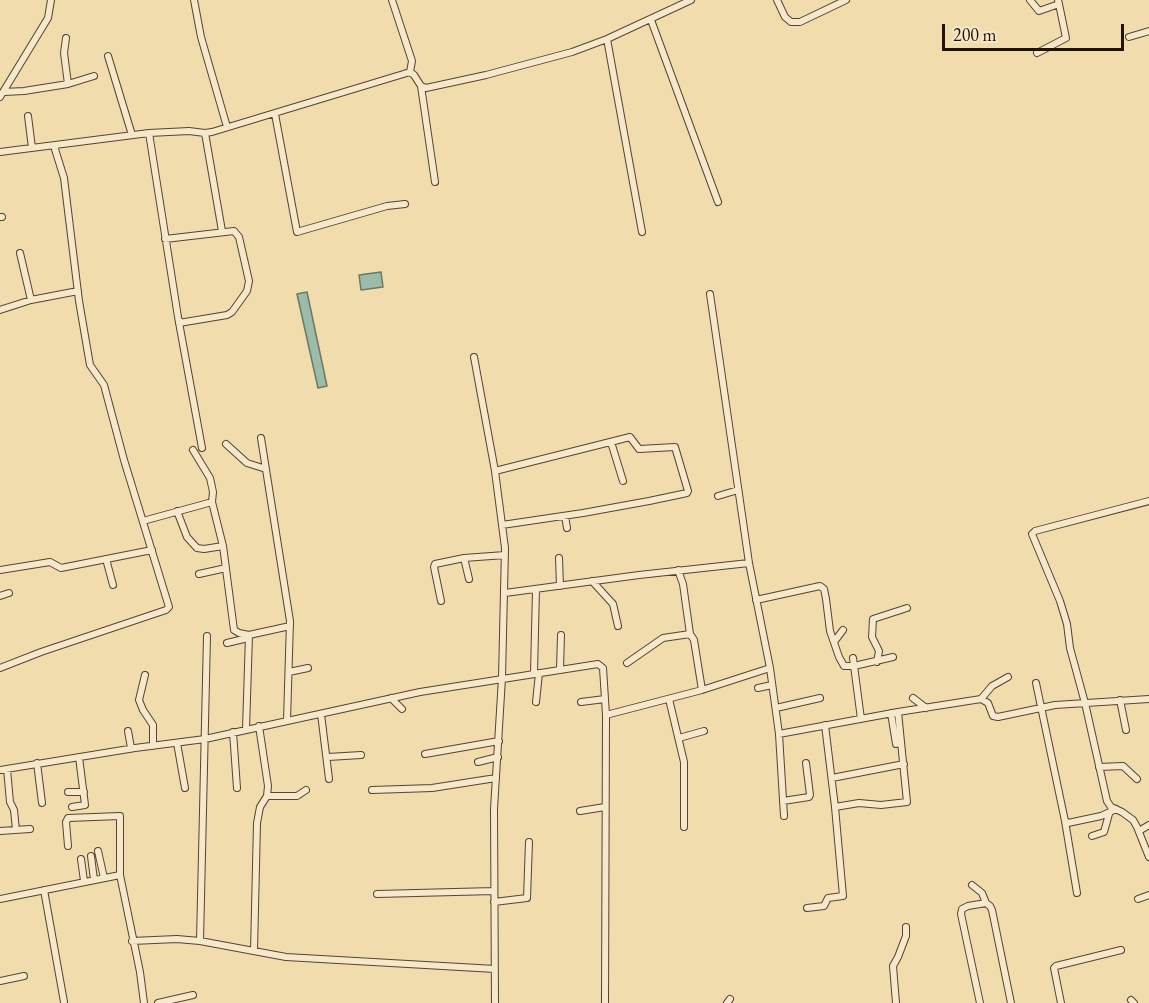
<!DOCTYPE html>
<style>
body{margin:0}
#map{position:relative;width:1149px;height:1003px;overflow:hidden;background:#f1dcad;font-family:"EB Garamond",serif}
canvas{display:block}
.scale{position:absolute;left:942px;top:24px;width:182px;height:27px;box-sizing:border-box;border:3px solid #231102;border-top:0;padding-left:8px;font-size:18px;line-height:21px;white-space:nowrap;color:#231102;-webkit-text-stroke:4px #f6e8ca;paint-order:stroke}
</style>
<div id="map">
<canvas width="1149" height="1003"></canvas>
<div class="scale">200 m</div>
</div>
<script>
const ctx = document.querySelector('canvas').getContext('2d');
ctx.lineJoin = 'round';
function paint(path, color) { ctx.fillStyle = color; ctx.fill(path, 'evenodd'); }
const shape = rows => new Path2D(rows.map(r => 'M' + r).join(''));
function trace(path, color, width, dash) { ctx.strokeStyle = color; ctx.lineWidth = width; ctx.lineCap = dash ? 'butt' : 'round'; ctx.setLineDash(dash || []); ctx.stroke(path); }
const water = shape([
 [381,272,383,287,361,290,359,275,381,272],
 [307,292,327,386,318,388,297,294,307,292]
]);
paint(water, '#9bbca9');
trace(water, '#6b7866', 1.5);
const minor = shape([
 [194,0,201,37,227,127],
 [392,0,412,61,410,72],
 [777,0,785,17,791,22,800,22,846,0],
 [1030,0,1039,11,1059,4,1058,0],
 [651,20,718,202],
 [1129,37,1149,31],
 [66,38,64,53,68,84],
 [607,39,642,232],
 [1037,53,1066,38,1059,4],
 [108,56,132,135],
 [410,72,414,75,421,86,426,88,486,75,572,52,607,39,691,0],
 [421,86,435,182],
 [4,92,24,91,68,84,94,76],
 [0,97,48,18,51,0],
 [275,114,297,232,387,206,405,204],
 [28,116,32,148],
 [149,133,178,317,202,448],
 [205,133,222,231],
 [0,152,149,133,189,131,205,133,212,132,410,72],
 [0,217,2,217],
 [165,239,234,231,239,237,249,281,247,291,232,312,227,315,179,323],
 [20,253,31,300],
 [710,294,749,563,770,668],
 [0,310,31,300,78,291],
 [474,357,495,471,505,548,502,678,494,809,495,1003],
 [261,438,290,621,287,721],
 [611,442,623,481],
 [226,444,247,463,266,469],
 [193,450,210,478,213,492,212,502],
 [495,471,630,437,639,449,675,447,688,491,687,493,649,501,583,513,502,525],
 [718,496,738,490],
 [1149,501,1035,531,1032,534,1060,601,1067,624,1070,648,1085,703,1107,801,1111,807,1122,812,1133,820,1137,827,1149,857],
 [177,511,187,537,197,548,204,549,223,546],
 [565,516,567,528],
 [143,521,212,502,223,546,234,630,239,633,249,635,290,626],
 [464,558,469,579],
 [559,558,560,586],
 [106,559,113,585],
 [0,570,50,562,61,568,152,550],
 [678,570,683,584,690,634,694,640,702,690],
 [199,574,226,568],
 [592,581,613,604,618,626],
 [505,593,639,575,749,563],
 [0,596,9,593],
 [756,600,820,586,824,589,826,599,830,631,839,657,844,666,854,666,893,657],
 [441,601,434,567,435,564,464,558,505,555],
 [834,642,843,630],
 [227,643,248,638],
 [853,658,861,719],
 [877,662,879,651,872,637,873,619,907,608],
 [627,663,663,638,690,634],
 [0,668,41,652,166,610,169,607,124,460,104,385,90,365,79,301,64,178,54,146],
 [560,669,561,635],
 [289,672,308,668],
 [534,673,536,589],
 [145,675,139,700,143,710,153,725,153,746],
 [1036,683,1065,821,1068,823,1101,816,1116,809],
 [758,688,772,685],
 [391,698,402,709],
 [913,698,926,708],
 [669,699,684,762,684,827],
 [981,699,992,686,1008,677],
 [1120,700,1126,730],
 [536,702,539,673],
 [581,702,605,699],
 [776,708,820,698],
 [891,713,896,744],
 [321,714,329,779],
 [246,729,249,635],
 [128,731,131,748],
 [233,732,237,788],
 [779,734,784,816],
 [679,738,704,731],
 [177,743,185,788],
 [425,754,499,741],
 [328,757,361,755],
 [478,762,498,757],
 [37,763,42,803],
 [1099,767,1123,766,1137,779],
 [7,769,10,802,14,810,16,830],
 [0,770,135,748,205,739,420,692,598,664,603,668,606,715,702,690,770,668,779,734,898,712,981,699,988,703,993,716,998,717,1055,705,1149,699],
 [832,778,904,764],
 [372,790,432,788,496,778],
 [68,792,84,792],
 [267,796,297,796,306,790],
 [783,801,809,797,810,795,806,763],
 [72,807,85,805,79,757],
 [835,807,859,803,881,805,907,802,898,712],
 [580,811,605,807],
 [1065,821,1077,893],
 [0,831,30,829],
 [1139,831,1149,825],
 [1092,836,1104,832,1109,814],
 [68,846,66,822,68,818,120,816,120,875,140,972,144,1003],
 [98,851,104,878],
 [91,856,94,880],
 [81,859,84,881],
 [972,885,982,893,986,903],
 [44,890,64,1002],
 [377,894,494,891],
 [0,899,120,875],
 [1138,899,1149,895],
 [494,902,527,898,529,842],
 [807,908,824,906,828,898,843,896,835,807,825,725],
 [132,941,177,939,200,941,286,957,495,969],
 [200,941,207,636],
 [254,951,257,823,260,807,267,796,268,786,259,726],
 [0,981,24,976],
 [1131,1000,1134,1003],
 [158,1003,193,995],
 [605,1003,606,715],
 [727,1003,730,999],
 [896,1003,893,966,898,957,906,936,906,927],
 [980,1003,961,914,962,909,968,906,986,903,990,906,992,910,1011,1003],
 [1061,1003,1054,968,1056,966,1121,950]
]);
trace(minor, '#56442d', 8);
trace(minor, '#f6e8ca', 6);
</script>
